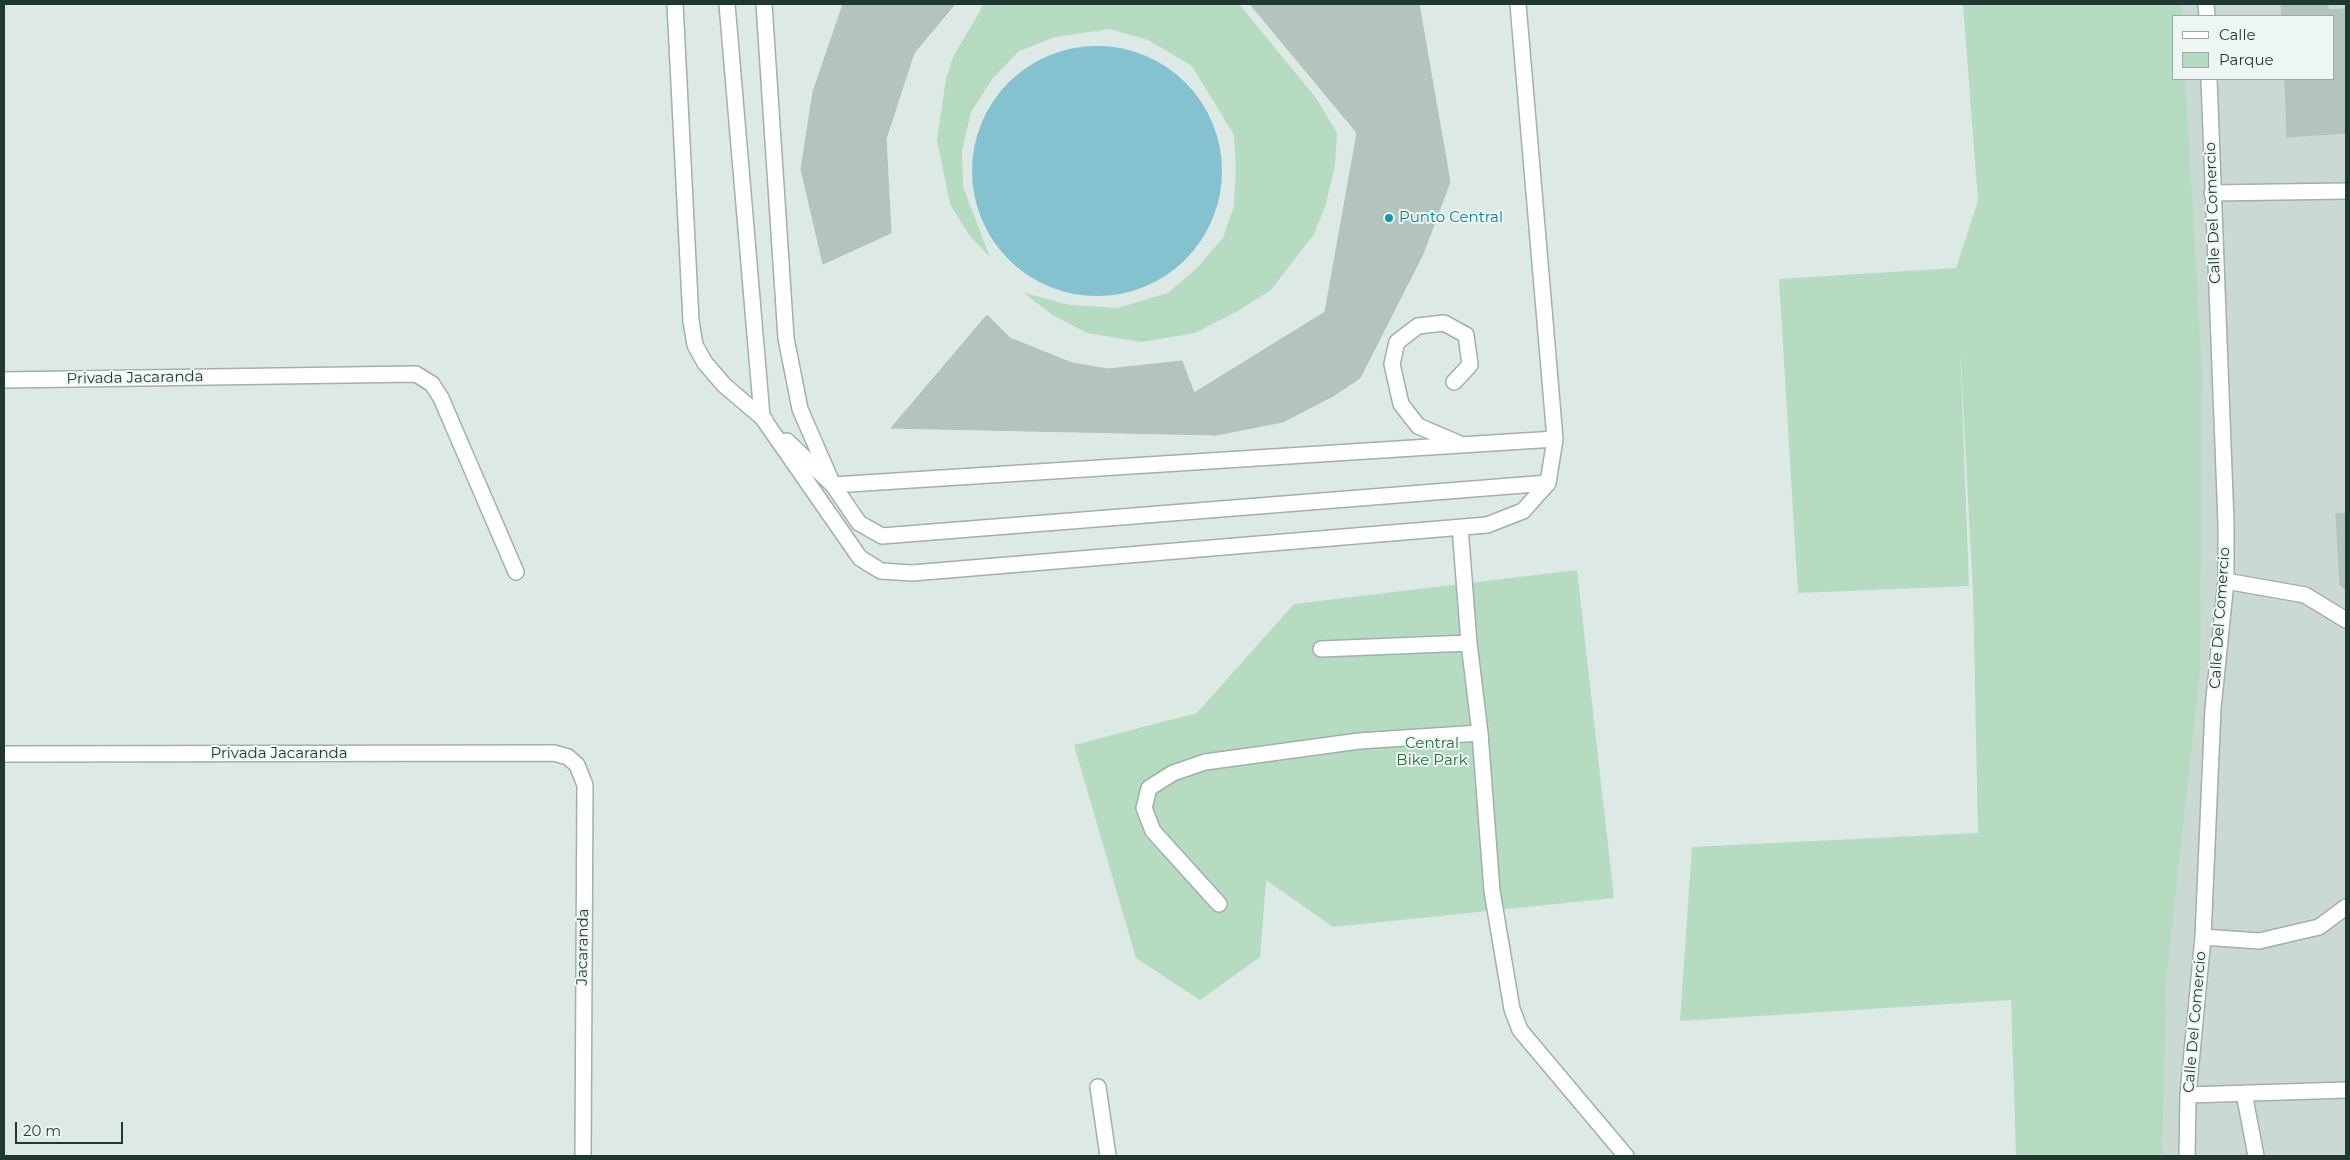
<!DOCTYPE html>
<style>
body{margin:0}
#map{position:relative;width:2350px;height:1160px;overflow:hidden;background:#dde9e4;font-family:Montserrat,sans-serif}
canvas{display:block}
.frame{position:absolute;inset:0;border:5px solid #1f3832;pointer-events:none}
.legend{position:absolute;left:2172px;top:15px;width:162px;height:65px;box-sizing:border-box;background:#edf6f2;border:1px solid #9baaa5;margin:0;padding:6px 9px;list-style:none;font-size:15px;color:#1f3832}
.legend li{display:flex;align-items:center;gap:10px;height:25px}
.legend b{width:25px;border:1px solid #9baaa5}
.scale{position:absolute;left:15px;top:1122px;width:108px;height:22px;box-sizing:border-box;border:2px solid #1f3832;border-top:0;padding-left:6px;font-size:15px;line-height:18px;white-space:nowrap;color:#1f3832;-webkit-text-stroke:4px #edf6f2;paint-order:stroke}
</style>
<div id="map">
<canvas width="2350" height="1160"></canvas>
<div class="frame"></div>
<ul class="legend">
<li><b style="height:6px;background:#fff"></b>Calle</li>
<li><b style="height:14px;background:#b5dbc0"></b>Parque</li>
</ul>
<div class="scale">20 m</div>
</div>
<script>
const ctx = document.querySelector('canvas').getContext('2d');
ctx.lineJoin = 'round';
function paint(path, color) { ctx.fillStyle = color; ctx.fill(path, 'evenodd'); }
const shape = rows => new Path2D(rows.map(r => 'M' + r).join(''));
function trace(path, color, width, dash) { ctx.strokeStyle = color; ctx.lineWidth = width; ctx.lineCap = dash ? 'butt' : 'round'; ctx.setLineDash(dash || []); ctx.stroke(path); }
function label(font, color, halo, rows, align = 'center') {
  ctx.font = font + ' Montserrat,sans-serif'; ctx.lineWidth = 4; ctx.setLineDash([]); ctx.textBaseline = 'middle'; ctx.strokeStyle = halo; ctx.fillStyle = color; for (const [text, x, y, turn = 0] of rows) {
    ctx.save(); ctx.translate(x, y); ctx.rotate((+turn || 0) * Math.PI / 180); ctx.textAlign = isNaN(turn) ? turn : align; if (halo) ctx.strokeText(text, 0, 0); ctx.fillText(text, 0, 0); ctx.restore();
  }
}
paint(shape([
 [1985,4,2346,4,2346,1156,2020,1156],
 [2174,16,2334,16,2334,79,2174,79]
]), '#cbd9d3');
paint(shape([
 [984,4,1239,4,1316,98,1337,133,1335,165,1326,204,1314,234,1271,290,1236,312,1195,333,1142,342,1087,333,1051,314,1024,293,1070,305,1118,308,1168,293,1197,268,1223,238,1234,206,1236,169,1234,135,1192,66,1148,40,1110,29,1055,37,1019,51,992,79,971,112,962,151,963,187,990,257,969,235,950,204,937,140,946,79,953,57],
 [1963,4,2181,4,2182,16,2174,16,2174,79,2185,79,2202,371,2200,671,2166,981,2162,1156,2016,1156,2011,1000,1680,1021,1692,847,1978,833,1973,593,1960,345,1969,586,1798,593,1779,279,1956,268,1978,201],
 [1577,570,1614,898,1333,927,1266,880,1260,957,1200,1000,1136,958,1074,745,1197,713,1294,604]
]), '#b5dbc0');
paint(shape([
 '972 171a125 125 0 1 1 250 0a125 125 0 1 1-250 0Z'
]), '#84c2cf');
const building = shape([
 [843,4,955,4,914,53,886,139,891,233,823,264,801,169,813,92,843,4],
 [1250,4,1419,4,1450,182,1423,254,1360,378,1333,396,1283,422,1216,435,891,428,987,315,1010,338,1072,363,1108,369,1182,361,1194,393,1325,312,1357,133,1250,4],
 [2281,4,2328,4,2328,10,2346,9,2346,133,2287,137,2285,79,2334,79,2334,16,2282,16,2281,4],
 [2346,513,2346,590,2340,585,2336,514,2346,513]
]);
paint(building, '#b3c4bd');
trace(building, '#b0c3bb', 1);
const minor = shape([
 [675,4,691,321,695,345,705,363,724,385,765,420],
 [727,4,762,417,860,558,881,571,912,573,1487,525,1523,511,1548,483],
 [764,4,786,338,800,409,833,485,859,523,882,536,1548,483,1555,439,1518,4],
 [2206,4,2207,16],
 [2212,193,2346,191],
 [4,380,416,374,432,384,441,398,516,572],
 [1454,382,1470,365,1466,335,1444,323,1418,326,1397,342,1392,364,1401,404,1418,426,1458,443],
 [787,441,833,485,1555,439],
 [1460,527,1469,643,1480,733,1492,891,1512,1009,1520,1030,1626,1156],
 [2226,581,2305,595,2346,620],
 [1321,649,1469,643],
 [4,754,554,753,568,757,577,765,585,785,583,1156],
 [1219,904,1153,831,1144,808,1149,788,1173,773,1205,762,1359,741,1480,733],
 [2203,937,2259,941,2319,927,2346,907],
 [1098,1087,1108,1156],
 [2244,1093,2256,1156],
 [2188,1095,2346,1090],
 [2187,1156,2188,1095,2203,937,2213,708,2226,581,2226,523,2209,79]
]);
trace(minor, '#a0b0ab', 18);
trace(minor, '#fff', 15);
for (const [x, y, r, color] of [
 [1389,218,5,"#0f9aa8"]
]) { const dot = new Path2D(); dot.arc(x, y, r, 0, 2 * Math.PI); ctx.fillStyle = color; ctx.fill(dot); trace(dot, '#edf6f2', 2); }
label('15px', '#1f3832', '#edf6f2', [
 ["Calle Del Comercio",2213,213,-92],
 ["Privada Jacaranda",135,378,-1],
 ["Calle Del Comercio",2220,618,-86],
 ["Privada Jacaranda",279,754],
 ["Jacaranda",583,947,-89],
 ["Calle Del Comercio",2195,1022,-85]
]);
label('15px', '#0d838f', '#edf6f2', [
 ["Punto Central",1399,218]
], 'left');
label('15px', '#2a6f46', '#edf6f2', [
 ["Central",1432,744],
 ["Bike Park",1432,761]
]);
</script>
